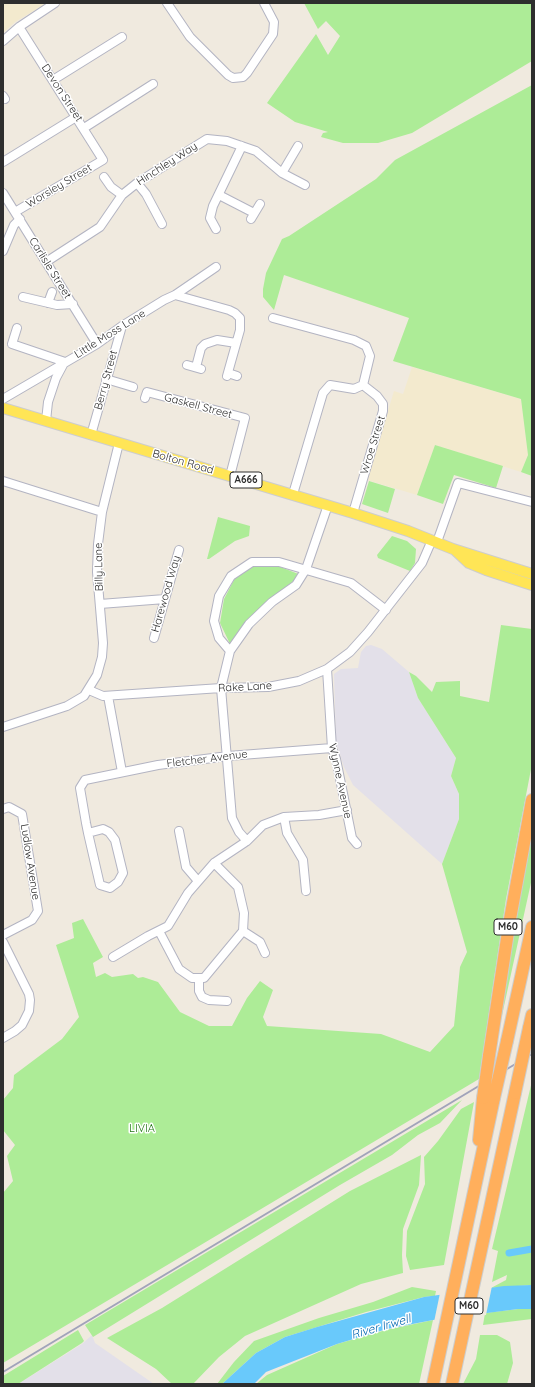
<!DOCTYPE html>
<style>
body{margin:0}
#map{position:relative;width:535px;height:1387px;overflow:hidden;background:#f0eadf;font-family:Quicksand,sans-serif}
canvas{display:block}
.frame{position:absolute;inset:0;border:4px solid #2e2e2e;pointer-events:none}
</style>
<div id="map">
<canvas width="535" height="1387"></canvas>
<div class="frame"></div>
</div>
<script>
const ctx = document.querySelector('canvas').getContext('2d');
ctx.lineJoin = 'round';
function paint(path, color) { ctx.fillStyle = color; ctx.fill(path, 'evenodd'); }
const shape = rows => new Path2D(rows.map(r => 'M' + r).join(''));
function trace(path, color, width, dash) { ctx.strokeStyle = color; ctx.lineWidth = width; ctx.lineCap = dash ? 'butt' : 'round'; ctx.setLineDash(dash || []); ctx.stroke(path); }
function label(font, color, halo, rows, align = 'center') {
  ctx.font = font + ' Quicksand,sans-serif'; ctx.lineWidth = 3; ctx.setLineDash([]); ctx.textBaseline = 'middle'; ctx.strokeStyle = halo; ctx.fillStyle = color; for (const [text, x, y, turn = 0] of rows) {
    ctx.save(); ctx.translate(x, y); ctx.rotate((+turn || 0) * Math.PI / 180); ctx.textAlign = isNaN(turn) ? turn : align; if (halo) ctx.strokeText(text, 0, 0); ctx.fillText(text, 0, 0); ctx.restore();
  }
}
paint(shape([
 [371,645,382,649,409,672,418,698,456,758,451,776,459,794,459,819,442,864,353,785,344,767,336,742,334,674,341,669,358,668,361,652,366,646],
 [92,1335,95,1343,154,1384,18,1384,82,1344]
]), '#e3e0e9');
paint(shape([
 [3,3,47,3,15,22,3,33],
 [412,367,521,399,528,455,521,472,435,445,417,495,367,480,394,391,403,394]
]), '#f3eace');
paint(shape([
 [304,3,532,3,532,61,412,133,378,143,343,143,321,137,323,133,328,132,295,122,267,103,316,34,328,55,340,36,326,21,318,29],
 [532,85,532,476,521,472,528,455,521,399,393,361,409,318,284,275,274,310,263,297,263,289,266,273,282,239,289,236,376,179,395,160],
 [435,445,503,466,496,488,454,475,443,504,417,495],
 [369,481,395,489,388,513,362,504],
 [218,517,250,526,249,536,235,541,209,559,207,559],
 [392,536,407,541,416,549,415,563,410,571,378,558,377,555],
 [254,566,278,566,301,575,271,599,231,646,220,623,224,599,235,578],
 [501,625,532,629,532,764,506,899,479,1079,3,1363,3,1193,13,1181,7,1156,15,1145,3,1130,3,1100,13,1088,14,1075,62,1039,79,1017,56,945,74,938,72,923,83,919,103,957,93,963,96,977,105,973,112,977,133,974,138,978,143,977,158,982,180,1012,209,1026,232,1026,247,998,260,981,273,990,263,1017,267,1026,381,1034,430,1052,454,1026,460,967,467,952,442,864,459,819,459,794,451,776,456,758,418,698,409,672,416,676,432,692,436,682,460,681,460,696,489,702],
 [532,821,532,878,497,1038,512,929],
 [532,1081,532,1285,491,1288,506,1280,507,1275,492,1282,498,1251,492,1249],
 [462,1100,440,1123,418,1135,392,1155,340,1185,93,1337,85,1325],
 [474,1102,444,1265,410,1270,406,1256,407,1231,425,1184,424,1157,438,1141,461,1109],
 [421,1155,419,1185,403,1229,402,1255,403,1273,361,1284,245,1336,219,1357,193,1384,172,1384,156,1369,107,1338,162,1308,350,1191],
 [412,1287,436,1291,435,1296,424,1297,366,1312,285,1337,256,1353,222,1384,217,1384,234,1362,254,1341,319,1318,373,1302],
 [518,1309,532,1309,532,1319,483,1325,485,1313],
 [433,1320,419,1384,256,1384,267,1375,337,1344,386,1330],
 [78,1330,84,1341,82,1343,18,1384,3,1384,3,1376],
 [480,1335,497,1335,510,1342,513,1363,507,1384,463,1384,476,1359]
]), '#adec97');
paint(shape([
 [532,1285,532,1309,518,1309,433,1320,387,1329,337,1344,266,1372,254,1384,222,1384,256,1353,285,1337,317,1327,424,1297,504,1286]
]), '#69c9fb');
paint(shape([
 [492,1286,486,1315,434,1322,440,1293]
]), '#f0eadf');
trace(shape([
 [509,1253,532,1249]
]), '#69c9fb', 7);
const minor = shape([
 [167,3,190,37,228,75,233,78,243,77,247,73,273,34,274,22,264,3],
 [3,41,19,27,55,3],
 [53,80,122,37],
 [3,96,5,99],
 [84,128,153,84],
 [3,162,76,117],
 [282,173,298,146],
 [104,177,111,187,122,195],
 [137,183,146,194,162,224],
 [3,193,97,344],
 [219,195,254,213],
 [15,212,103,160,19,27],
 [251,219,260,204],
 [216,229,210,218,213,206,242,146],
 [3,251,14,225,20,219],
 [46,262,100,227,122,195,137,183,207,139,227,141,256,151,282,173,305,185],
 [175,295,229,310,235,313,240,318,240,330,227,376],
 [23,297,57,305,73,304],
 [48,303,52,292],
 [273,318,354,340,366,346,370,356,363,385,354,389,330,385,323,393,293,494],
 [17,328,12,344,65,362],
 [187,365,201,369],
 [196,367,201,348,205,344,217,340,236,343],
 [228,373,237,376],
 [106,379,133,387],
 [145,398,147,392,245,418,230,476],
 [3,399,97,344,122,326,164,300,175,295,216,267],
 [46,421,48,402,56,378,64,363],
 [91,435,122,326],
 [3,481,102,512],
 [353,513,383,411,383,404,377,396,363,385],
 [437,542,458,483,532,502],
 [100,604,165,599],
 [154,638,179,550],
 [230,651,219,638,214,621,219,596,231,576,252,562,279,562,351,583,386,610],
 [327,669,332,748,336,759,352,838,357,844],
 [89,690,103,696,221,688,268,687,299,681,327,669,350,652,368,632,422,563,432,540],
 [108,696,122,772],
 [3,727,67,706,84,696,97,675,102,657,103,643,97,572,98,544,102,512,119,443],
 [3,809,9,807,22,814,38,911,32,920,3,935],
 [284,817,287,833,303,860,306,891],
 [179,831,186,867,198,881],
 [88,833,103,829,109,832,115,840,123,873,118,882,110,888,100,885,88,833,86,823,80,788,85,780,158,765,228,756,332,748],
 [247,841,239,832,232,818,221,688,230,651,249,624,272,602,296,585,306,569,328,505],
 [159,931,179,969,192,978,204,978,243,931,244,913,238,887,214,863],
 [243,931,260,942,265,953],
 [3,942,29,994,30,1000,29,1011,22,1025,15,1031,3,1038],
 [113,957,148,936,168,926,188,893,214,863,247,841,263,825,284,817,319,815,347,810],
 [199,978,199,991,202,997,209,1000,227,1001]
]);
const major = shape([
 [3,408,353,513,408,531,453,549,532,574],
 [455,550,469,563,486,570,532,585]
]);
const highway = shape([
 [529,1028,532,1015],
 [507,1041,532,927],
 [489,1056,510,919,532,800],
 [479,1140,483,1098],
 [433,1384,494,1098],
 [452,1384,515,1093]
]);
trace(minor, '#b3b4c2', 10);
trace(major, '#cdcdcd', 12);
trace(highway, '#cdcdcd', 14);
trace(minor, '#fff', 8);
trace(major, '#ffe556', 10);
trace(highway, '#ffaf5c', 12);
trace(shape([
 [3,1372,532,1054]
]), '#a1a3ba', 2);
const highwayBridge = shape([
 [515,1093,529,1028],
 [483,1098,489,1056],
 [494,1098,507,1041]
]);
trace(highwayBridge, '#cdcdcd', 14, []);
trace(highwayBridge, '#ffaf5c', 12);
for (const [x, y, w] of [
 [246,480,32],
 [508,927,28],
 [469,1306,28]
]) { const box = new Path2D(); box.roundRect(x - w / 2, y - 8, w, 16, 3); ctx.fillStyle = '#fff'; ctx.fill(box); trace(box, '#2e2e2e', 1); }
label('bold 10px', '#2e2e2e', null, [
 ["A666",246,480],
 ["M60",508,927],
 ["M60",469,1306]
]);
label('11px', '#2e2e2e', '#fff', [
 ["Devon Street",62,93,57],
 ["Hinchley Way",167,164,-33],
 ["Worsley Street",59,186,-31],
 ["Carlisle Street",50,268,58],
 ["Little Moss Lane",110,334,-32],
 ["Berry Street",106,380,-75],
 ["Gaskell Street",198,406,15],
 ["Wroe Street",373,445,-73],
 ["Bolton Road",183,462,16],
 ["Billy Lane",99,567,-91],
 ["Harewood Way",166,594,-74],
 ["Rake Lane",245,687,-3],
 ["Fletcher Avenue",207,759,-7],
 ["Wynne Avenue",340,781,78],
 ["Ludlow Avenue",30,862,81]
]);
label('11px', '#207513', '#fff', [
 ["LIVIA",142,1129]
]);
label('italic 12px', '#0065b0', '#fff', [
 ["River Irwell",381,1327,-16]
]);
</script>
